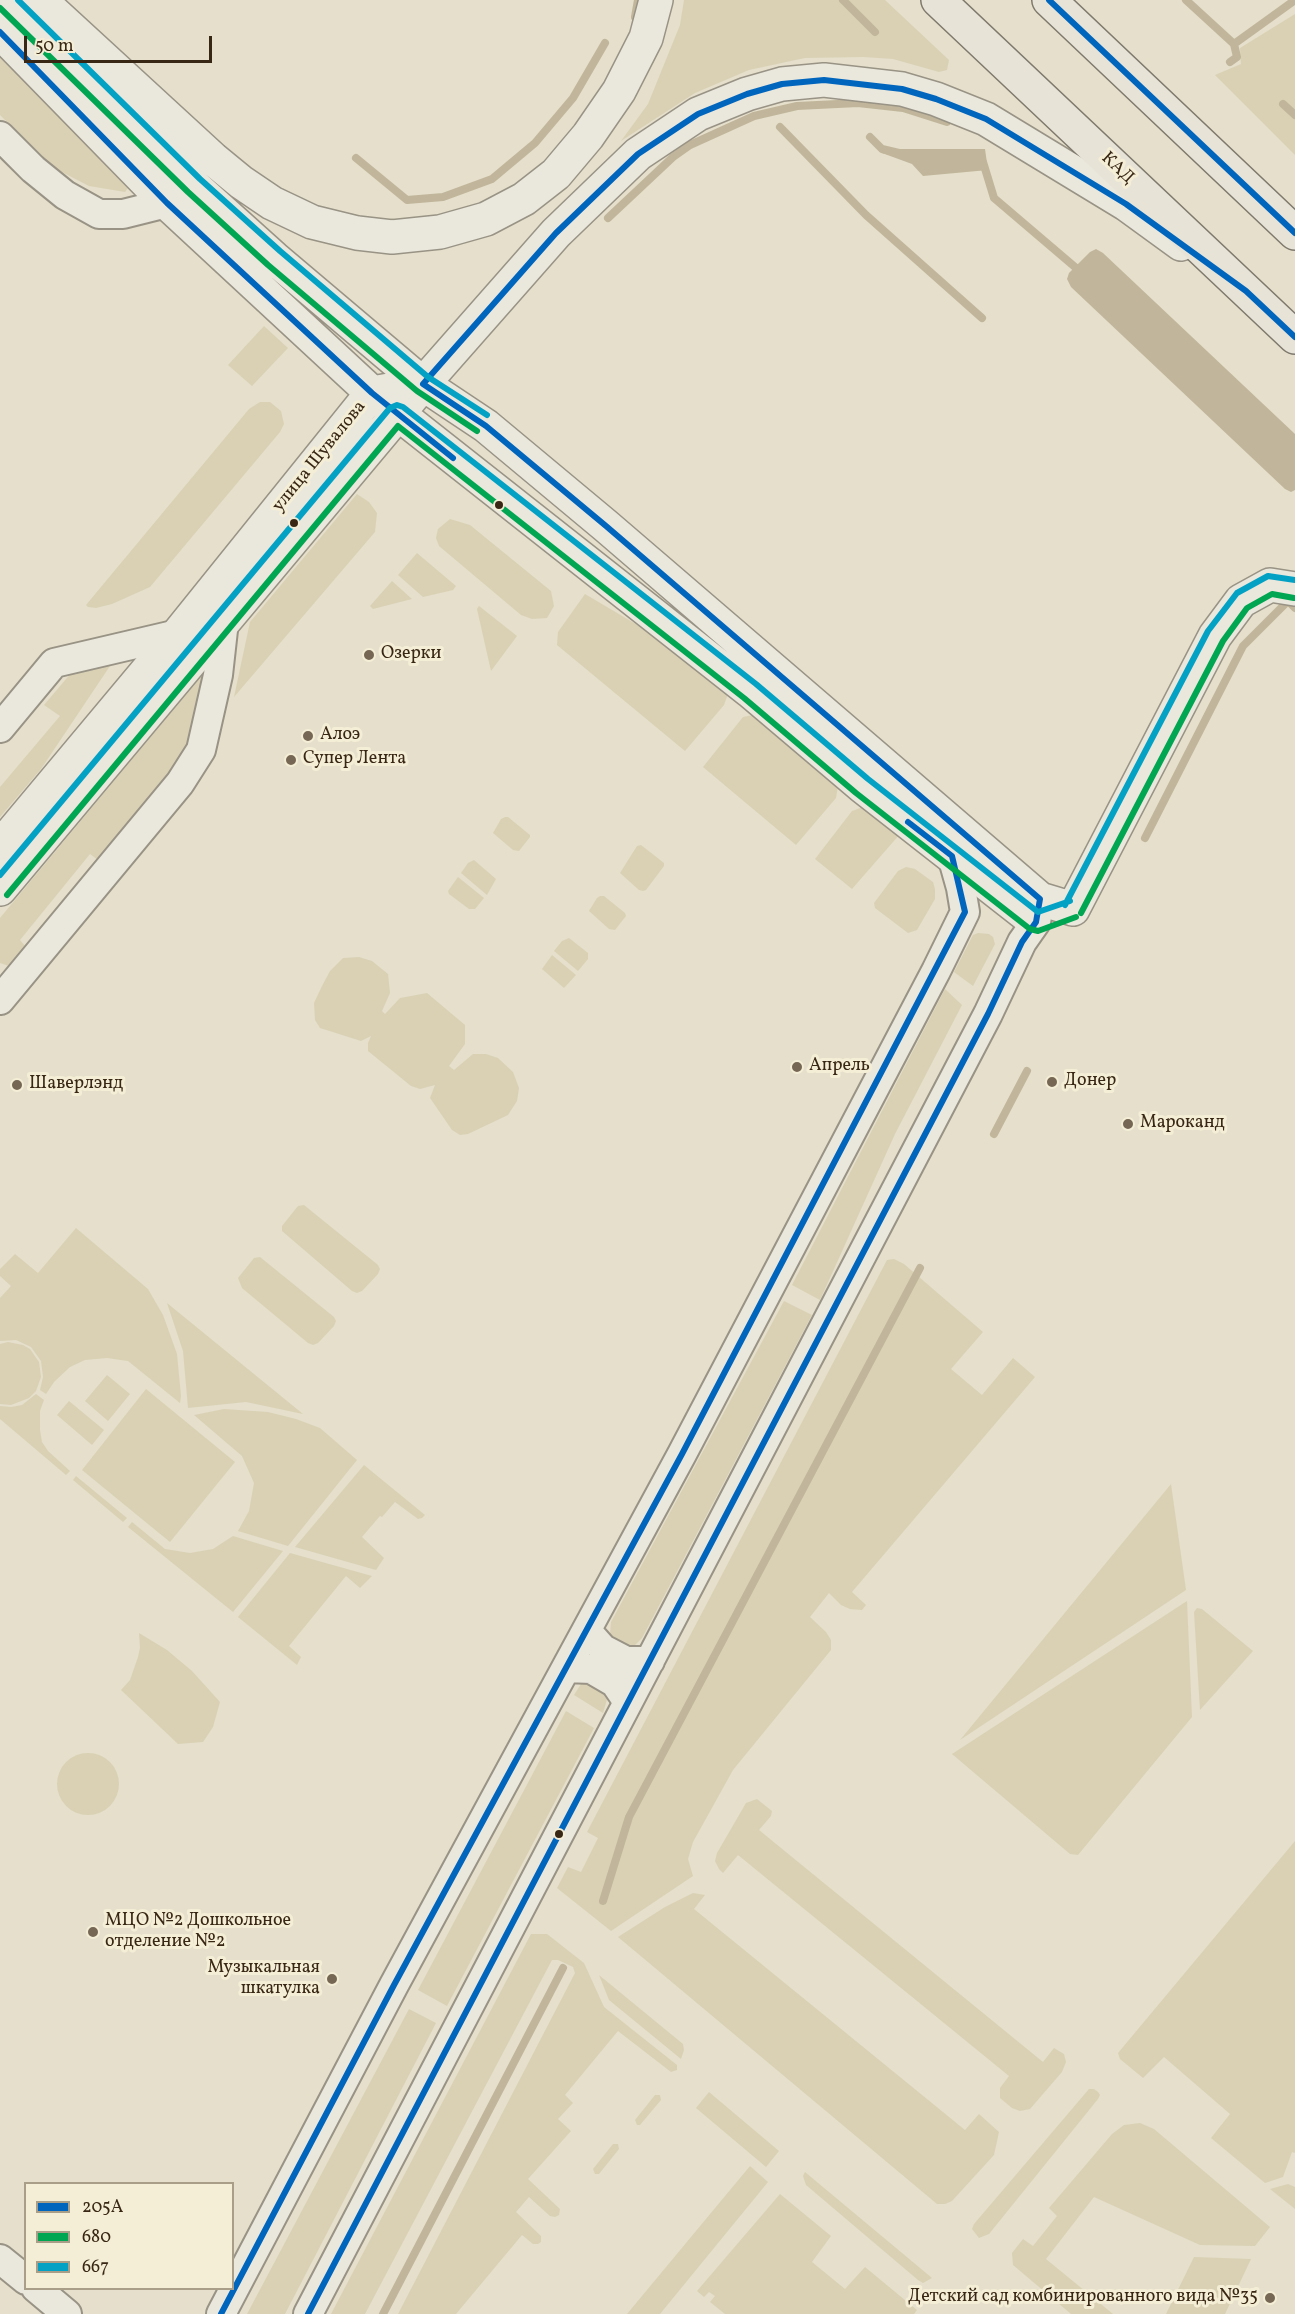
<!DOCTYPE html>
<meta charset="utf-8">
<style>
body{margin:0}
#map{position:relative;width:1295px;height:2314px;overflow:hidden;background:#e5dfcb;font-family:Vollkorn,serif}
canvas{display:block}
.legend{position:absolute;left:24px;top:2182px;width:210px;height:108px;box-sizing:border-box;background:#f5eed6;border:2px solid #a99e88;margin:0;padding:8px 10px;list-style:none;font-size:18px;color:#382714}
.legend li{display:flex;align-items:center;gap:12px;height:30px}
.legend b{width:30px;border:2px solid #a99e88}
.scale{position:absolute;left:24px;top:36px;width:188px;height:27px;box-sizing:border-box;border:3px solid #382714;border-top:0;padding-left:8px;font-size:18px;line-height:21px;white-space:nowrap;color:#382714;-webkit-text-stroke:4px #f5eed6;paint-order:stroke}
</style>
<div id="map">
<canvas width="1295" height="2314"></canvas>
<ul class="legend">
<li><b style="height:8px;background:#0065bd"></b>205А</li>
<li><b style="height:8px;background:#00a651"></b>680</li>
<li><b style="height:8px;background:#03a2c5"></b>667</li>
</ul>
<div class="scale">50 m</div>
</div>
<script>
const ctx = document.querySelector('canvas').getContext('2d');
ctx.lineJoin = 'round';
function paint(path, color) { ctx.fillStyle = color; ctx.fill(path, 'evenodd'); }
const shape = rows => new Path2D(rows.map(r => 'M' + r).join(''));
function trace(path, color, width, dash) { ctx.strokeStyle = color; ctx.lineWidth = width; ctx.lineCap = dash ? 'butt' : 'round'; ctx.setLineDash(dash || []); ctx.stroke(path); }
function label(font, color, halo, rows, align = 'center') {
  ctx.font = font + ' Vollkorn,serif'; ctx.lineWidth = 6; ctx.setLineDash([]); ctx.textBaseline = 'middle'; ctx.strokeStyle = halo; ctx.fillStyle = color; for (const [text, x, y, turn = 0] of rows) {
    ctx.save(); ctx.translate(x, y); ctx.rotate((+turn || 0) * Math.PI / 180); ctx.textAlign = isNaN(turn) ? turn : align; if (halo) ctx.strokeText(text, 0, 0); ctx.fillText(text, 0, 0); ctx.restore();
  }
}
paint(shape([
 [684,0,885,0,949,60,947,70,939,72,893,59,863,57,805,58,749,70,695,93,621,141,648,104,680,25],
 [1295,14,1295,155,1215,75,1241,64,1240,48],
 [0,44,128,183,128,188,125,192,89,186,54,168,0,115],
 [264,326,288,348,252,386,228,365],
 [260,402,270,402,281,411,284,424,280,432,150,587,112,604,96,608,88,607,86,605,249,409],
 [357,494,369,502,377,513,375,532,234,697,250,622],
 [450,519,470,525,551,591,554,606,547,618,532,619,521,615,439,546,436,538,438,529],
 [417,553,456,586,453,590,423,597,398,575],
 [392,581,412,599,373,609,370,606],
 [585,594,678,649,728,694,724,705,685,751,557,645,558,632],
 [479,606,517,636,491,671,477,609],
 [114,660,41,769,0,817,0,787,60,716,44,705,72,672],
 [202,675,204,675,193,734,181,762,98,860,90,854,20,940,25,946,9,966,0,963,0,918],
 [753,715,838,786,836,798,796,845,703,767,743,717],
 [863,807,900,834,852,889,815,859,852,811],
 [505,817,508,817,530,835,530,837,519,851,513,850,493,833,501,819],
 [641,845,664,863,664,866,646,890,643,891,639,890,620,873,637,846],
 [474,860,496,879,487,895,461,873,468,863],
 [906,867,915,869,933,882,935,889,935,899,917,930,908,933,875,908,874,903,898,871],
 [458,877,484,898,475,909,469,909,449,894,448,891],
 [600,896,604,896,625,913,626,916,615,930,609,929,589,911,597,898],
 [978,933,989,934,993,937,995,944,973,986,954,972,973,935],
 [569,938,588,953,588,959,578,971,554,951,562,941],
 [552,955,576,975,564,988,542,969],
 [359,957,372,961,388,974,390,993,382,1011,385,1014,400,998,427,993,465,1025,465,1044,449,1066,454,1070,473,1054,486,1054,498,1058,513,1072,519,1088,517,1101,508,1115,468,1134,460,1135,452,1130,430,1098,435,1085,420,1089,411,1086,368,1051,368,1043,371,1036,361,1041,320,1028,315,1020,314,1003,322,986,330,971,343,958],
 [945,989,962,1005,895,1134,820,1300,792,1285],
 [304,1205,378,1265,380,1269,378,1274,362,1291,357,1293,352,1291,282,1231,282,1226,298,1206],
 [76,1228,148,1289,163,1315,177,1354,181,1396,180,1403,128,1361,107,1358,85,1360,70,1367,54,1382,46,1394,40,1390,43,1377,41,1361,31,1347,16,1340,0,1341,0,1298,11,1286,0,1276,0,1269,15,1254,38,1273],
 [260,1257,334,1317,336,1321,334,1326,318,1343,313,1345,308,1343,242,1288,238,1278,254,1258],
 [894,1259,904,1264,983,1332,951,1369,982,1395,1013,1358,1035,1377,852,1592,866,1605,862,1610,850,1609,841,1605,829,1593,810,1617,826,1632,831,1640,831,1650,733,1770,693,1842,688,1859,693,1876,611,1931,557,1888,568,1867,581,1872,598,1838,587,1832,887,1260],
 [784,1301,812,1315,642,1638,633,1647,625,1648,612,1641,610,1634,611,1622],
 [167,1303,303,1414,246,1402,188,1408,183,1351],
 [8,1342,23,1345,30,1349,39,1362,41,1377,36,1391,29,1398,11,1405,0,1404,0,1344],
 [107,1375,130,1394,108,1421,85,1401],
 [146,1389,235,1462,170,1542,82,1470],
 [36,1394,44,1400,40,1411,40,1430,42,1442,48,1451,70,1471,66,1475,0,1419,0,1406,11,1407,22,1405],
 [69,1401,104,1430,92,1445,57,1415],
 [224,1409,268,1412,296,1419,320,1428,357,1460,288,1546,238,1531,249,1511,254,1483,242,1456,194,1415],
 [364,1465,425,1515,422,1518,418,1519,395,1502,382,1517,380,1516,362,1537,384,1558,376,1570,295,1547],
 [76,1476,127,1518,123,1522,73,1480],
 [1171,1484,1186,1590,960,1740],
 [132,1522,165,1549,190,1553,213,1549,233,1536,283,1551,233,1612,128,1527],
 [290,1553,372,1576,360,1588,346,1576,289,1646,301,1657,297,1665,238,1617],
 [1187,1601,1192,1717,1078,1855,1070,1854,952,1754],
 [1197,1608,1202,1609,1253,1651,1200,1710,1194,1612],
 [139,1633,167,1650,192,1671,220,1702,213,1727,203,1742,178,1744,121,1690,130,1680,138,1657,140,1648],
 [592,1680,608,1696,603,1713,574,1695,581,1684],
 [566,1711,594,1728,447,2006,418,1990],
 '57 1784a31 31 0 1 1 62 0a31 31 0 1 1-62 0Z',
 [757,1799,772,1811,771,1816,759,1830,1043,2062,1054,2048,1064,2054,1066,2062,1062,2072,1030,2109,1020,2111,1012,2108,1000,2098,1000,2088,1009,2076,738,1855,723,1873,719,1869,715,1861,717,1853,746,1803],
 [1295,1841,1295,2153,1292,2152,1283,2177,1265,2183,1211,2138,1230,2114,1164,2057,1143,2078,1120,2059,1118,2053],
 [693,1893,705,1895,694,1909,965,2130,979,2114,999,2132,994,2155,952,2201,945,2204,937,2204,618,1937,665,1907],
 [531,1934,547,1934,584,1963,604,2007,677,2065,677,2070,671,2072,618,2031,565,2095,573,2103,558,2119,571,2131,528,2179,560,2209,559,2215,555,2217,550,2216,529,2197,516,2212,541,2236,541,2242,538,2244,533,2244,522,2235,456,2314,398,2314,575,1973,573,1967,558,1960,552,1960,365,2314,331,2314],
 [599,1975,683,2044,684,2050,681,2059,609,2000],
 [409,2009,436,2023,285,2314,247,2314],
 [1089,2089,1094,2089,1098,2092,1100,2095,1098,2099,989,2234,979,2238,972,2229,974,2224],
 [709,2092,779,2151,766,2167,696,2108],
 [655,2095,660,2095,661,2100,640,2125,637,2125,635,2120],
 [1140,2123,1154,2129,1270,2227,1255,2246,1200,2245,1094,2197,1046,2259,1113,2314,1071,2314,1013,2265,1012,2253,1023,2239,1033,2246,1057,2216,1049,2208,1112,2134,1124,2125],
 [613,2144,618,2144,619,2149,599,2174,595,2174,593,2169],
 [750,2166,768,2182,660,2314,627,2314],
 [805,2172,932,2278,923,2283,918,2280,806,2185,803,2176],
 [1288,2184,1295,2187,1295,2209,1270,2189],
 [780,2194,831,2236,812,2262,845,2289,865,2267,917,2310,914,2314,725,2314,710,2302,715,2296,709,2292,704,2297,697,2291],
 [1194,2257,1251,2259,1225,2314,1166,2314]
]), '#dad1b5');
paint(shape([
 [892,149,985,149,988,170,923,176,912,164,882,153],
 [1096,249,1103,253,1295,434,1295,490,1291,492,1285,489,1071,287,1067,279,1069,273,1090,252]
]), '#c1b69b');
trace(shape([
 [843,0,875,32],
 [1186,0,1234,44,1295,0],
 [635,17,638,0],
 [1230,62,1237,57,1234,44],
 [1283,104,1295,115],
 [780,127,866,215,982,318],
 [870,137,882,149,899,153],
 [356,158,407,200,443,197,492,179,535,143,573,98,605,43],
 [983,162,994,198,1082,273],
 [608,218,673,157,690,145,754,116,797,106,858,103,903,108,947,122],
 [1145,838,1243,646,1288,601,1295,608],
 [994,1134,1027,1071],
 [603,1901,629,1817,920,1268],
 [383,2314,563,1968]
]), '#c1b69b', 8);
const minor = shape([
 [0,136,33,169,65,195,99,214,123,214,167,203],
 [0,728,54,663,178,634],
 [0,1000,180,783,201,750,218,675,224,621],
 [587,1631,603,1649,626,1661,650,1661],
 [566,1668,591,1669,615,1683,628,1702],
 [0,2259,26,2280],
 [36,2288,67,2314],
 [221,2314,394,1985,682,1454,936,971,965,912,961,888,952,856],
 [308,2314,988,1014,1022,942,1036,922,1040,899]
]);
const tertiary = shape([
 [5,0,194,186,274,258,423,384,486,426,606,526,1040,899,1073,909],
 [40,0,213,159,241,182,272,203,312,222,357,233,392,237,440,232,486,219,524,199,556,174,588,136,619,91,646,38,656,0],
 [0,32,167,203,372,393,750,691,862,786,1028,916],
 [0,847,178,634,372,393,395,389],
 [0,889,423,384,556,233,638,154,698,114,747,94,782,84,824,80,902,89,936,99,986,119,1126,204,1181,244],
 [1073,909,1215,636,1241,601,1270,585,1295,589]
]);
const motorway = shape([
 [938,0,1295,337],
 [1049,0,1295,233]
]);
trace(minor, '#989385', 32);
trace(tertiary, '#989385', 36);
trace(motorway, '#7f796d', 36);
trace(minor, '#eae7dd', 28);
trace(tertiary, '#eae7dd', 33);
trace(motorway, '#e7e3d7', 33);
trace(shape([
 [1049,0,1295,233],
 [0,32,167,203,372,393,453,458],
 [221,2314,394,1985,682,1454,965,912,952,856,908,822],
 [308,2314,988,1014,1022,942,1036,922,1040,899,606,526,486,426,423,384,556,233,638,154,698,114,747,94,782,84,824,80,902,89,936,99,986,119,1126,204,1246,291,1295,337]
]), '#0065bd', 6);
trace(shape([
 [0,8,188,192,268,265,417,391,477,431],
 [7,895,398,426,744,698,856,793,1030,929,1038,931,1076,917],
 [1081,913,1223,641,1247,608,1272,594,1294,598]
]), '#00a651', 6);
trace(shape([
 [18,0,200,179,280,251,428,377,487,415],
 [0,875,390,408,397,405,403,407,756,684,868,779,1038,912,1070,901],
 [1065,905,1208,631,1237,593,1268,576,1295,580]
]), '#03a2c5', 6);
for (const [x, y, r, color] of [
 [499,505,5,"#382714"],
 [294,523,5,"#382714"],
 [369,655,6,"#756754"],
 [308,736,6,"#756754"],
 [291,760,6,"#756754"],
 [797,1067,6,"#756754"],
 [1052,1082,6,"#756754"],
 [17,1085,6,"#756754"],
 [1128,1124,6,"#756754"],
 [559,1834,5,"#382714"],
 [93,1932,6,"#756754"],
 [332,1979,6,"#756754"],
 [1270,2298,6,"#756754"]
]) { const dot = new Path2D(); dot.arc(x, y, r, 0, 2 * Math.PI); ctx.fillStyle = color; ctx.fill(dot); trace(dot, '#f5eed6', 2); }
label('18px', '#382714', '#f5eed6', [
 ["КАД",1117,169,43],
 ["улица Шувалова",320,457,-51]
]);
label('18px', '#382714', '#f5eed6', [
 ["Озерки",381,655],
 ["Алоэ",320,736],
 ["Супер Лента",303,760],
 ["Апрель",809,1067],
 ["Донер",1064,1082],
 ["Шаверлэнд",29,1085],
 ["Мароканд",1140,1124],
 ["МЦО №2 Дошкольное",105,1922],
 ["отделение №2",105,1943],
 ["Музыкальная",320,1969,"right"],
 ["шкатулка",320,1990,"right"],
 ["Детский сад комбинированного вида №35",1258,2298,"right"]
], 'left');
</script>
